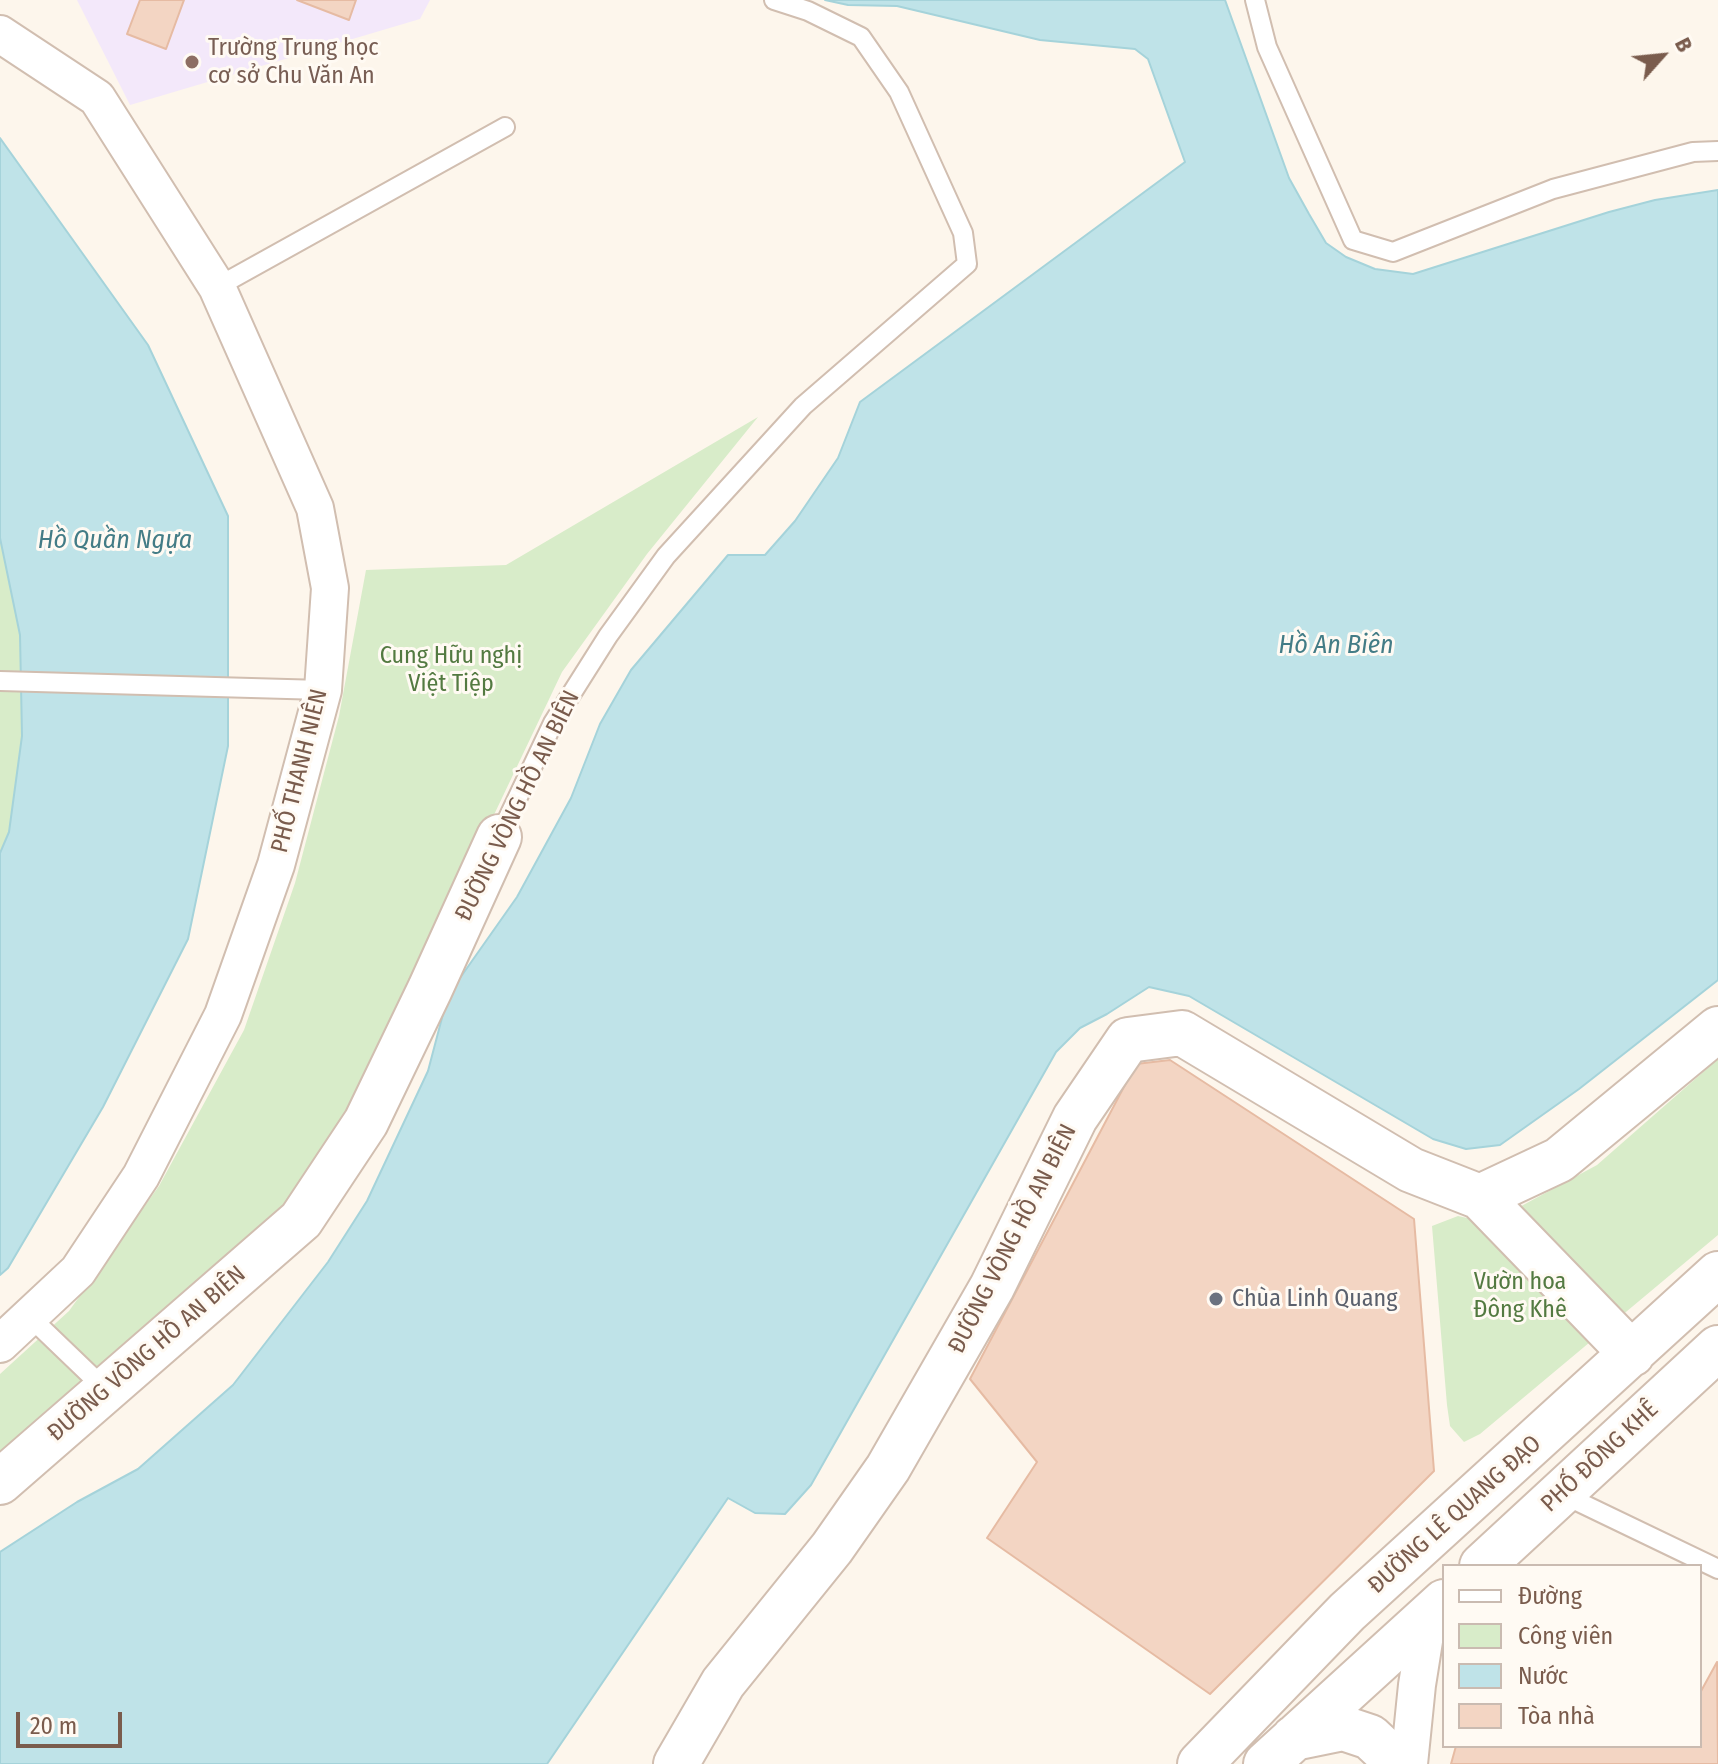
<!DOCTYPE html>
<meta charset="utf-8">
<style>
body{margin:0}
#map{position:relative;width:1718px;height:1764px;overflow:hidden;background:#fdf6ec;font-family:"Fira Sans Condensed",sans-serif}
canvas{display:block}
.legend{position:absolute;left:1442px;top:1564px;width:260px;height:184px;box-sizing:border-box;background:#fffaf3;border:2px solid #cabbb1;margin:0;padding:10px 14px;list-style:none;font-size:24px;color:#7a5c4d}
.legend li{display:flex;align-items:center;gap:16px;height:40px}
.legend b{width:40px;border:2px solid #cabbb1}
.north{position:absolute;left:1622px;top:16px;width:80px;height:80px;-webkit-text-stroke:6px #fffaf3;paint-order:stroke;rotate:63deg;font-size:22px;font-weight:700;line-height:32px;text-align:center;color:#7a5c4d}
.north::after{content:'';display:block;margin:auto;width:28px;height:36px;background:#7a5c4d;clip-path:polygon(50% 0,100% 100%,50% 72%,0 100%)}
.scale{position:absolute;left:16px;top:1712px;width:106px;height:36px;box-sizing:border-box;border:4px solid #7a5c4d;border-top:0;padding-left:10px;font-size:24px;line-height:28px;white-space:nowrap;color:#7a5c4d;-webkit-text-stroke:6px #fffaf3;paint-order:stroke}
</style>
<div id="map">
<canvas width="1718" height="1764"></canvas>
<ul class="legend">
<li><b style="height:10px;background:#fff"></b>Đường</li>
<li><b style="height:22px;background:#d8ecc9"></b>Công viên</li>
<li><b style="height:22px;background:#bfe3e8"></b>Nước</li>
<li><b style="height:22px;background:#f3d5c3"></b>Tòa nhà</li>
</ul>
<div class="north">B</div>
<div class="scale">20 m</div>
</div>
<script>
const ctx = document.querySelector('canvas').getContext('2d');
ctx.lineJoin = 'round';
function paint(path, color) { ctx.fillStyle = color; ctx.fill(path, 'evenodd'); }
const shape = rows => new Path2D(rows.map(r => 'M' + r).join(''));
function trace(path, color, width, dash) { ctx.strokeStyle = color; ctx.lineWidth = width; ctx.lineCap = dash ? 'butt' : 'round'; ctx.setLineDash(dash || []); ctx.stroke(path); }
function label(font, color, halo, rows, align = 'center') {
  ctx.font = font + ' "Fira Sans Condensed",sans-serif'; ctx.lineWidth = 6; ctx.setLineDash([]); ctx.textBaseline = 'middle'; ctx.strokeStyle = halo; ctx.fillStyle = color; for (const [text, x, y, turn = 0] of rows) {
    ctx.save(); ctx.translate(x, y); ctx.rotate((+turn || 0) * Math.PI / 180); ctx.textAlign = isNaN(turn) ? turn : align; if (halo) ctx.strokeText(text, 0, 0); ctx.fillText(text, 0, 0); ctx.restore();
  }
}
paint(shape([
 [77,0,430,0,420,19,130,105]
]), '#f3e8fa');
paint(shape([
 [758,417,647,554,562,672,301,1220,0,1469,0,1374,69,1311,159,1186,244,1030,295,883,339,716,366,570,506,565],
 [0,538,20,635,22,736,9,832,0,853],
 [1718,1059,1718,1235,1480,1434,1464,1442,1450,1426,1447,1405,1432,1226,1458,1216,1490,1223,1597,1165]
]), '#d8ecc9');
const water = shape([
 [825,0,1225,0,1289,178,1309,214,1326,243,1346,257,1375,269,1413,274,1609,212,1655,200,1718,190,1718,980,1579,1089,1500,1145,1466,1149,1433,1139,1189,996,1149,987,1107,1014,1080,1028,1056,1052,811,1485,785,1514,755,1513,728,1498,547,1764,0,1764,0,1552,77,1502,138,1469,233,1385,328,1262,367,1201,428,1071,448,995,517,897,571,798,600,724,631,670,728,555,765,555,795,521,838,458,860,402,1185,162,1148,59,1135,49,1040,40,897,6,848,5,825,0],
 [0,138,148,345,228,516,228,746,188,939,103,1107,8,1268,0,1275,0,853,9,832,22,736,20,635,0,538,0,138]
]);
paint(water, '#bfe3e8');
trace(water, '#a5d3da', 2);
const building = shape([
 [140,0,184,0,166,49,127,34,140,0],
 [297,0,356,0,349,20,297,0],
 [1170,1060,1414,1219,1434,1471,1210,1694,987,1538,1037,1462,970,1379,1136,1064,1170,1060],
 [1717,1662,1718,1764,1451,1764,1456,1746,1700,1746,1700,1693,1717,1662]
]);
paint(building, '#f3d5c3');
trace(building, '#e6bba3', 2);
const service = shape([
 [1255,0,1267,47,1353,240,1393,252,1553,189,1693,152,1718,151],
 [217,287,505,127],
 [0,681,323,690],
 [499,837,553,723,608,636,666,556,803,406,967,264,963,233,899,92,861,37,808,11,774,0],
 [30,1317,106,1390],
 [1560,1493,1718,1569]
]);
const minor = shape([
 [0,34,97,98,217,287,315,508,330,588,323,690,276,865,223,1015,141,1176,78,1271,0,1344],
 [1409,1764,1417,1685,1428,1616]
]);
const tertiary = shape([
 [1480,1197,1559,1160,1718,1029],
 [0,1482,301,1220,366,1122,430,989,499,837],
 [1482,1566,1718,1348],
 [1294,1738,1343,1728,1370,1737,1386,1752,1392,1764],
 [676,1764,723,1683,832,1548,888,1468,992,1287,1075,1118,1128,1040,1182,1033,1411,1170,1480,1197,1632,1354],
 [1200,1764,1347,1612,1718,1274],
 [1266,1764,1444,1602]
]);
trace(service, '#d1beb0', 22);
trace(minor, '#d1beb0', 40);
trace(tertiary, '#d1beb0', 48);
trace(service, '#fff', 18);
trace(minor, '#fff', 36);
trace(tertiary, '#fff', 44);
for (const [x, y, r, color] of [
 [192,62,8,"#8d6e63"],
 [1216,1299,8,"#6b7280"]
]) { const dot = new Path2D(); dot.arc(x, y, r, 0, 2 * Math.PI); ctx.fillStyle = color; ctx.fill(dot); trace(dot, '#fffaf3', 3); }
label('24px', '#785e54', '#fffaf3', [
 ["Trường Trung học",208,48],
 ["cơ sở Chu Văn An",208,76]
], 'left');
label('24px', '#537a41', '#fffaf3', [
 ["Cung Hữu nghị",451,656],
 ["Việt Tiệp",451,684],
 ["Vườn hoa",1520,1282],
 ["Đông Khê",1520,1310]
]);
label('24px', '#7a5c4d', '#fffaf3', [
 ["PHỐ THANH NIÊN",300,771,-76],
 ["ĐƯỜNG VÒNG HỒ AN BIÊN",518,806,-64],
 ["ĐƯỜNG VÒNG HỒ AN BIÊN",1013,1239,-63],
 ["ĐƯỜNG VÒNG HỒ AN BIÊN",147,1354,-41],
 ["PHỐ ĐÔNG KHÊ",1600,1457,-43],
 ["ĐƯỜNG LÊ QUANG ĐẠO",1455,1515,-42]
]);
label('24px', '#5b616d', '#fffaf3', [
 ["Chùa Linh Quang",1232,1299]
], 'left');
label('italic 26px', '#437c86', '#fffaf3', [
 ["Hồ Quần Ngựa",115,541],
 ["Hồ An Biên",1336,646]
]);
</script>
